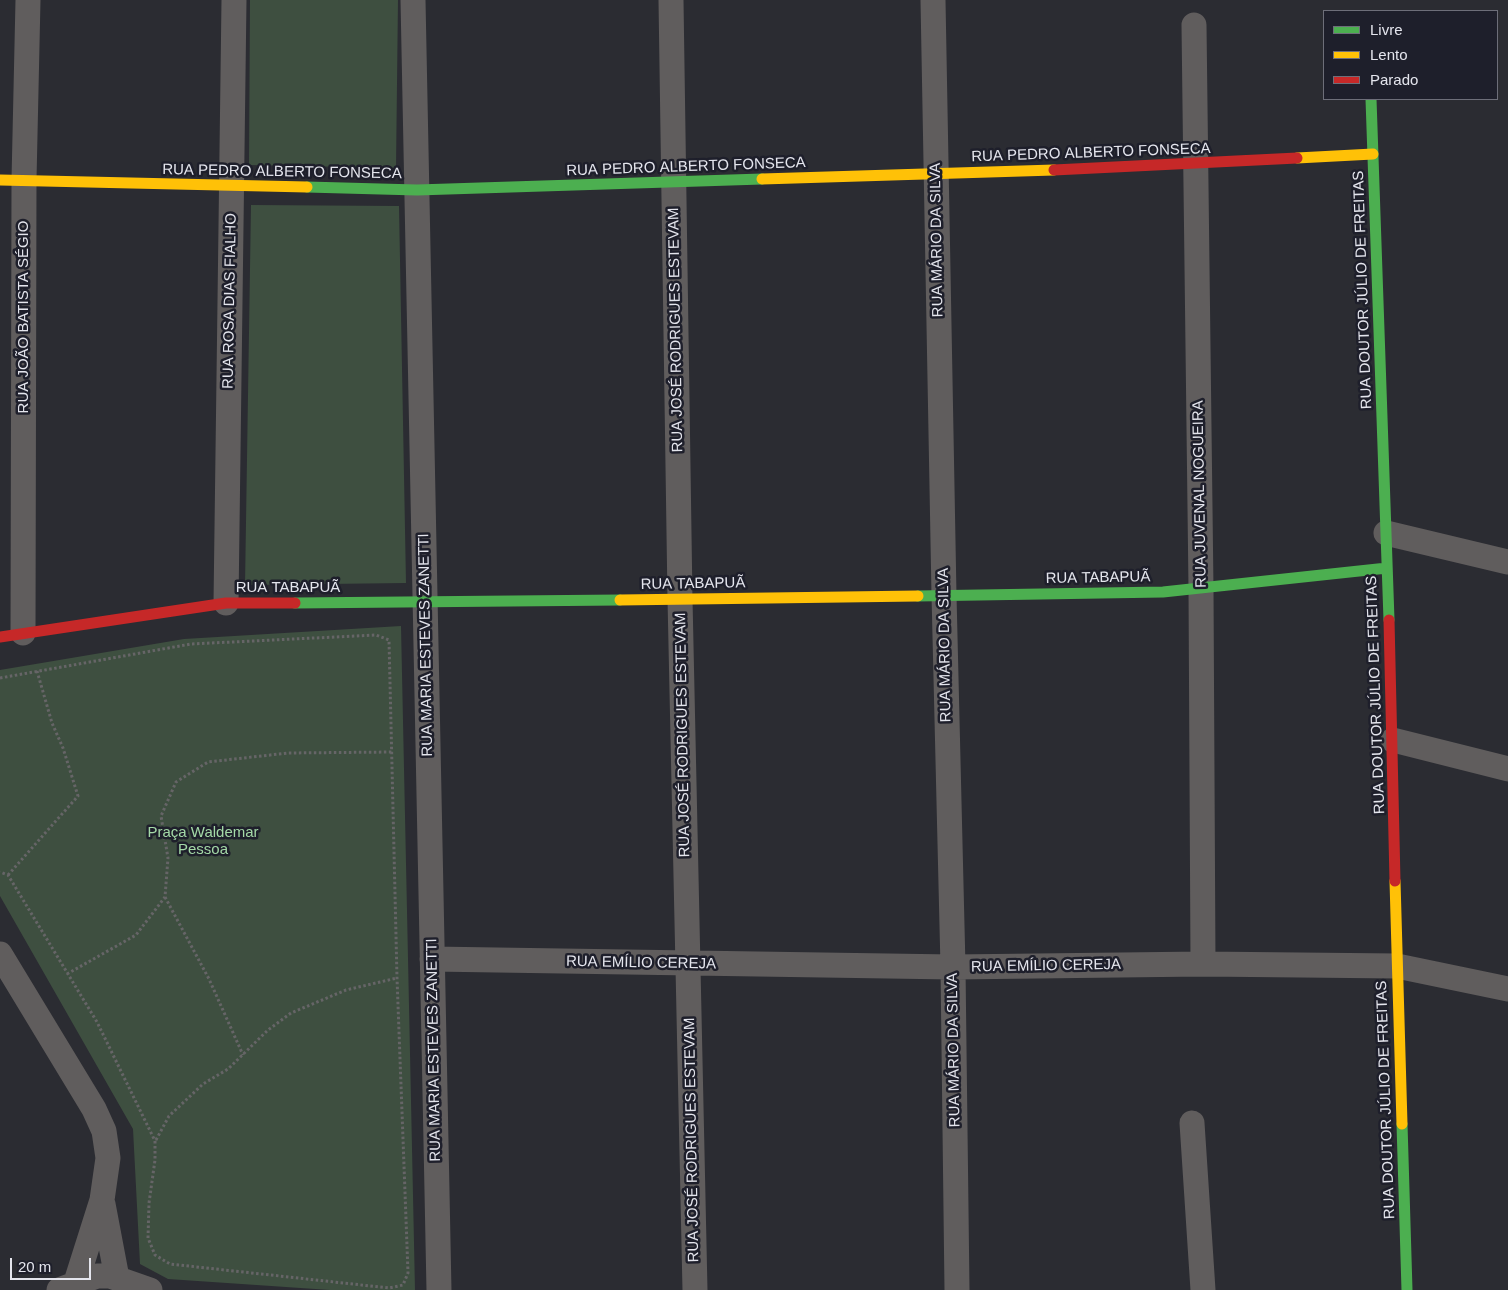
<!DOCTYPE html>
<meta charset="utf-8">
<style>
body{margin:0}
#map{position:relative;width:1508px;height:1290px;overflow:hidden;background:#2b2c32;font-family:Arial,sans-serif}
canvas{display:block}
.legend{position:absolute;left:1323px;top:10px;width:175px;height:90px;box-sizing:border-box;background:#1e1f2b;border:1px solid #6d6e79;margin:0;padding:6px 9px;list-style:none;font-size:15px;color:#e4e5ed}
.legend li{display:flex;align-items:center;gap:10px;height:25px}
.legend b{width:25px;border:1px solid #6d6e79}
.scale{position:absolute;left:10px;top:1258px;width:81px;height:22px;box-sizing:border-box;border:2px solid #e4e5ed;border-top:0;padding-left:6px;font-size:15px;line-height:18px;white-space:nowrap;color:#e4e5ed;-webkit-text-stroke:4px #1e1f2b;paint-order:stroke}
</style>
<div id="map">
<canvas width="1508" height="1290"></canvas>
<ul class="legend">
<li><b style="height:6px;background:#4caf50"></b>Livre</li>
<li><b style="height:6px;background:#ffc107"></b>Lento</li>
<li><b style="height:6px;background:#c62828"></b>Parado</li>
</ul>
<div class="scale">20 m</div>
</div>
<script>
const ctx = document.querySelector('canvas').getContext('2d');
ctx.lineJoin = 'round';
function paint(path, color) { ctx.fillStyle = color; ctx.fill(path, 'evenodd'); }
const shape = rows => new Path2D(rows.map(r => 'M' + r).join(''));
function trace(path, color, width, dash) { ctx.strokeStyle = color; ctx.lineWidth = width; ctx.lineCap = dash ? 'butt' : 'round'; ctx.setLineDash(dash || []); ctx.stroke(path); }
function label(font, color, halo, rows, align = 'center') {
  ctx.font = font + ' Arial,sans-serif'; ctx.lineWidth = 5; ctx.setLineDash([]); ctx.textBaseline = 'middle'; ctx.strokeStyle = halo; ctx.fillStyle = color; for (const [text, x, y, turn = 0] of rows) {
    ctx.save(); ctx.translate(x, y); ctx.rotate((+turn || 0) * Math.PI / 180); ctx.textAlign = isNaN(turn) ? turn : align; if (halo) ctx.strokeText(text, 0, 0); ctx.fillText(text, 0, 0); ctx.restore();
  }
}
paint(shape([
 [250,0,398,0,396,168,249,165],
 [251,205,399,206,406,583,245,585],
 [401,626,415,1290,330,1290,168,1279,140,1264,133,1129,0,896,0,670,184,639]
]), '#3e4f40');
trace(shape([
 [0,678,191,644,376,635,389,640,397,978,408,1273,403,1285,389,1288,170,1264,155,1255,148,1238,149,1203,155,1160,155,1141,97,1022,8,875,0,872],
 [8,875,78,796,63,748,52,723,37,671],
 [165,897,209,979,243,1055],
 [67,974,136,935,165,897,168,858,161,816,176,782,208,762,288,753,393,752],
 [156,1140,169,1116,203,1084,228,1069,268,1030,291,1013,346,990,397,978]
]), '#666567', 3, [2.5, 2.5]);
trace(shape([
 [413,0,439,1290],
 [671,0,680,599,695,1290],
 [933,0,944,595,953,967,957,1290],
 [1194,25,1201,588,1203,964],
 [1386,533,1508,562],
 [226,603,234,0],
 [23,633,24,180,28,0],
 [1393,740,1508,769],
 [0,954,94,1109,104,1131,108,1158,102,1200,76,1282],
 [432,959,953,967,1203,964,1397,966,1508,989],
 [1192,1123,1203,1290],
 [103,1204,117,1278],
 [59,1290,97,1276,110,1276,150,1290]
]), '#605d5d', 25);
trace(shape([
 [1371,99,1389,620],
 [307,187,417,190,762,179],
 [918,596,1163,592,1387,568],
 [295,603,620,600],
 [1402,1124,1407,1290]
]), '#4caf50', 11);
trace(shape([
 [1297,158,1373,154],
 [762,179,1054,170],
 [0,180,307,187],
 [620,600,918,596],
 [1395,881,1402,1124]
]), '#ffc107', 11);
trace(shape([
 [1054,170,1297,158],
 [1389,620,1395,881],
 [0,637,226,603,295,603]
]), '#c62828', 11);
label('15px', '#e4e5ed', '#1e1f2b', [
 ["RUA PEDRO ALBERTO FONSECA",1091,153,-2],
 ["RUA PEDRO ALBERTO FONSECA",686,167,-2],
 ["RUA PEDRO ALBERTO FONSECA",282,172,1],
 ["RUA MÁRIO DA SILVA",937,240,-91],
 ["RUA DOUTOR JÚLIO DE FREITAS",1363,290,-92],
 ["RUA ROSA DIAS FIALHO",230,301,-89],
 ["RUA JOÃO BATISTA SÉGIO",24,317,-90],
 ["RUA JOSÉ RODRIGUES ESTEVAM",676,330,-91],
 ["RUA JUVENAL NOGUEIRA",1200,494,-91],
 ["RUA TABAPUÃ",1098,578,-1],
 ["RUA TABAPUÃ",693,584,-1],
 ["RUA TABAPUÃ",288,588],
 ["RUA MARIA ESTEVES ZANETTI",426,645,-91],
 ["RUA MÁRIO DA SILVA",945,645,-91],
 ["RUA DOUTOR JÚLIO DE FREITAS",1376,695,-92],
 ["RUA JOSÉ RODRIGUES ESTEVAM",683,735,-91],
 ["RUA EMÍLIO CEREJA",641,963,1],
 ["RUA EMÍLIO CEREJA",1046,966,-1],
 ["RUA MARIA ESTEVES ZANETTI",434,1050,-91],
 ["RUA MÁRIO DA SILVA",954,1050,-91],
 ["RUA DOUTOR JÚLIO DE FREITAS",1386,1100,-92],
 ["RUA JOSÉ RODRIGUES ESTEVAM",692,1140,-91]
]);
label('15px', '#a4d9a7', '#1e1f2b', [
 ["Praça Waldemar",203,833],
 ["Pessoa",203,850]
]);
</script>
